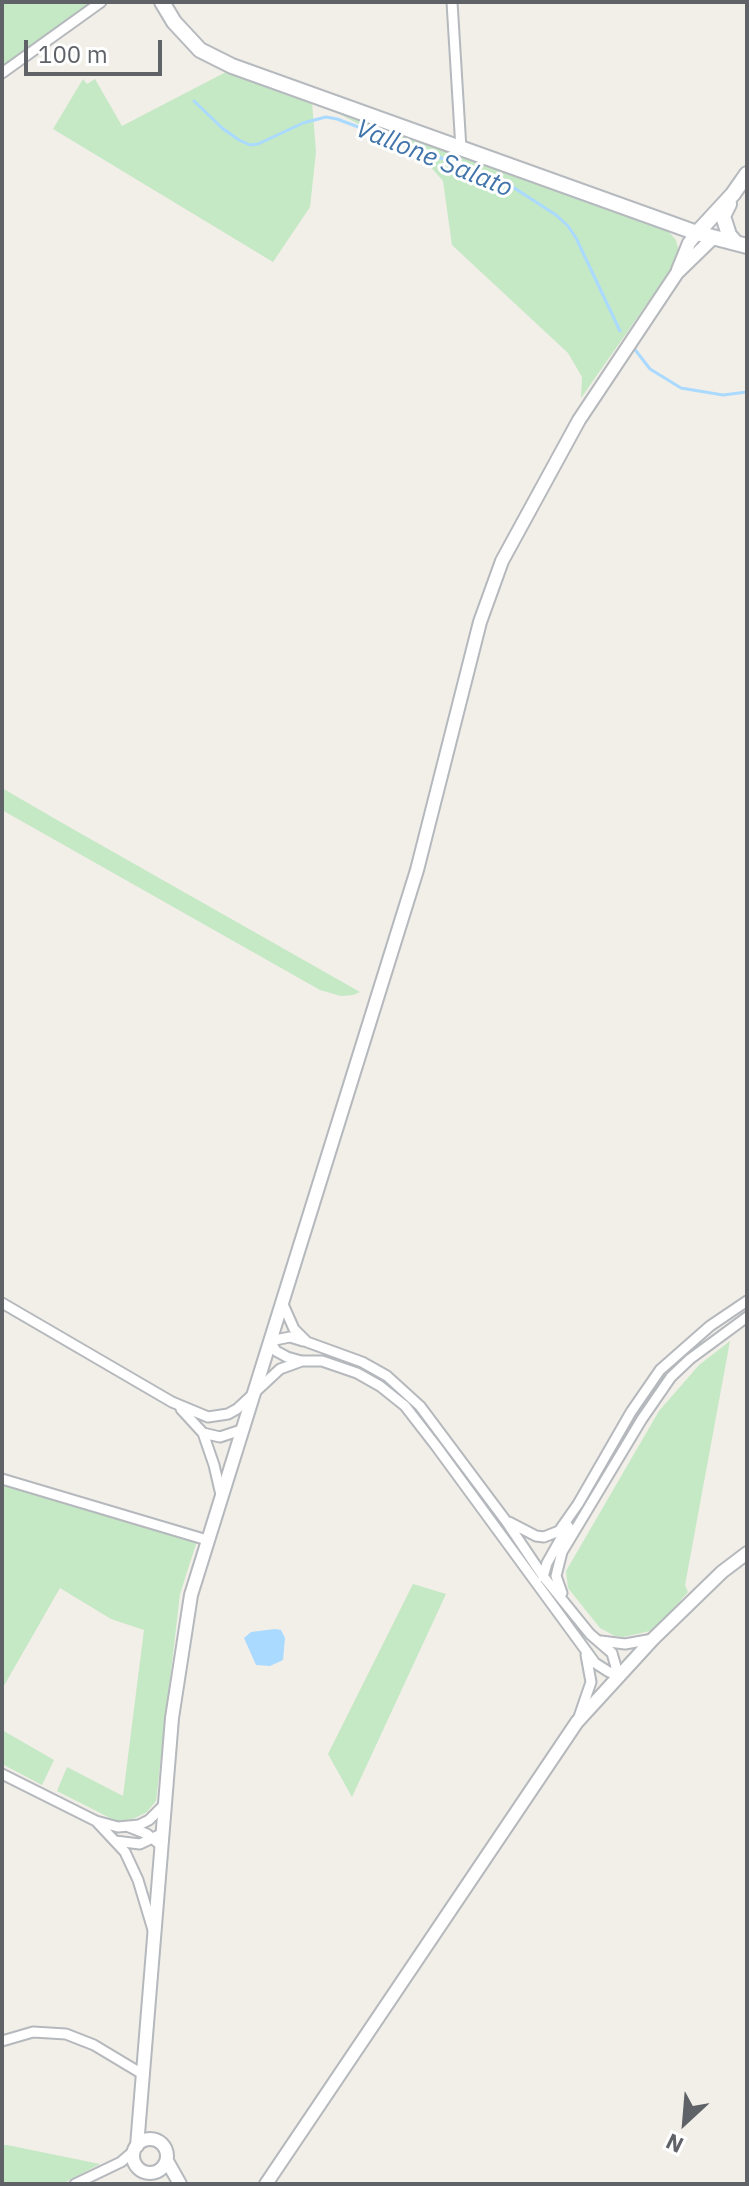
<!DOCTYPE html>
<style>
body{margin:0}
#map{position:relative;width:749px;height:2186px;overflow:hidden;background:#f1efe8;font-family:"IBM Plex Sans",sans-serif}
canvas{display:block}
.frame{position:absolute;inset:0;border:4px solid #5f6368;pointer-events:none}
.north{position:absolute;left:645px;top:2082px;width:80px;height:80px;-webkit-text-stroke:6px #fff;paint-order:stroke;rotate:206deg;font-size:22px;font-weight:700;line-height:32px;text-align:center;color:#5f6368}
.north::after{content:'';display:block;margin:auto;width:28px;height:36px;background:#5f6368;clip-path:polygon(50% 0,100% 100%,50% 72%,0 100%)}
.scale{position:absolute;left:24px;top:40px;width:138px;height:36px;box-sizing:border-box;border:4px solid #5f6368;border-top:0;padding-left:10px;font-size:24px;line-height:28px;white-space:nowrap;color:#5f6368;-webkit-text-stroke:6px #fff;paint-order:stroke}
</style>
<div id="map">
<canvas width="749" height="2186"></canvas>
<div class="frame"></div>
<div class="north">N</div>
<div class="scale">100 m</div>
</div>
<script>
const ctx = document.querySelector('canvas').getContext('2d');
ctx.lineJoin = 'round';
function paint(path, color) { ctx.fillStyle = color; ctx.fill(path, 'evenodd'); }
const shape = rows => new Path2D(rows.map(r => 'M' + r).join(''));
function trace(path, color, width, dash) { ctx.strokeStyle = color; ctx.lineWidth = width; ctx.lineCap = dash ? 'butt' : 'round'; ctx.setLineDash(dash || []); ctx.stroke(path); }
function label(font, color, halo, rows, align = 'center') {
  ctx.font = font + ' "IBM Plex Sans",sans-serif'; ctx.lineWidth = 6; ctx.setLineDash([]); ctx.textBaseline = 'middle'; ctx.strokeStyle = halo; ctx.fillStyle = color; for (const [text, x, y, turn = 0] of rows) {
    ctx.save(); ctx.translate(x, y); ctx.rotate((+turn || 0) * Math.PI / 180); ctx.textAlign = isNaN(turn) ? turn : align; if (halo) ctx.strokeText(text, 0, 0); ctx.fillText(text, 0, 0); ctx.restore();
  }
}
paint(shape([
 [2,2,95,2,2,69],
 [226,72,312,102,316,152,310,207,273,262,53,129,83,79,87,84,95,79,122,126],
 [322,105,667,230,676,240,679,252,672,268,581,398,582,377,568,353,452,245,443,181,422,157],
 [2,788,64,824,360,992,353,995,341,996,320,990,2,810],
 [730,1341,685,1585,688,1592,658,1626,650,1631,623,1637,615,1636,600,1628,568,1588,566,1571,659,1411,699,1365],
 [2,1482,197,1541,180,1594,156,1801,147,1812,135,1818,120,1822,110,1818,57,1791,67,1767,123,1796,144,1630,111,1619,60,1588,2,1689],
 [413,1584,446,1594,352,1797,328,1754],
 [2,1730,54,1760,42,1785,2,1764],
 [2,2145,7,2145,100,2164,62,2184,2,2184]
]), '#c5e8c5');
paint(shape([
 [275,1629,281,1630,285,1638,283,1660,270,1666,256,1665,244,1638,251,1632]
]), '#aadaff');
trace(shape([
 [194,101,222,128,239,140,250,145,258,144,303,123,326,117,337,119,505,182,556,215,568,226,576,238,620,331],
 [633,347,650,369,681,388,723,395,747,392]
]), '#aadaff', 3);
const minor = shape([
 [452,2,461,149],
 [2,73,101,2],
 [2,1303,172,1402,208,1417,228,1414,237,1409,280,1369,302,1361,322,1361,357,1373,380,1386,405,1406,436,1446,595,1663,609,1672,618,1674,612,1653,590,1634,543,1576,506,1521,420,1406,387,1376,362,1362,307,1342,294,1329,282,1302],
 [301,1361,287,1357,276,1351,270,1341,290,1337,303,1341],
 [181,1409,203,1433,214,1465,221,1495],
 [203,1433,220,1437,241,1430],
 [2,1479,207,1540],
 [509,1522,536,1536,544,1537,559,1531,578,1504,631,1412,660,1370,710,1326,747,1301],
 [543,1577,547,1563,568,1526],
 [562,1593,556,1576,562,1552,642,1419,671,1377,690,1359,747,1317],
 [601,1641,625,1644,653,1639],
 [579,1717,591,1682,586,1655],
 [2,1774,96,1821,118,1827,139,1825,149,1820,165,1804],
 [96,1821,125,1852,138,1880,153,1930],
 [129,1827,147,1834,158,1843],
 [115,1841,140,1844,161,1834],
 [2,2041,33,2032,66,2034,94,2045,144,2075],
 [75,2184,121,2162,135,2150]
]);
const tertiary = shape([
 [678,270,689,243,697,233],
 '133 2156a17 17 0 1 1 34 0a17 17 0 1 1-34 0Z',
 [137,2146,172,1718,191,1595,417,870,480,622,502,561,579,420,677,273,714,237],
 [167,2161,180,2184],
 [266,2184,577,1722,653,1639,722,1572,747,1553]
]);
const secondary = shape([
 [162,2,174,22,200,50,232,66,697,233,747,246],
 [729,204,723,216,729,235,736,243],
 [697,233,733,194,747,174]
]);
trace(minor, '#b5b8bc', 13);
trace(tertiary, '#b5b8bc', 16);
trace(secondary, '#b6babf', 18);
trace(minor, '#fff', 9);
trace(tertiary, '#fff', 12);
trace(secondary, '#fff', 14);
label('italic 26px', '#4174aa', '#fff', [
 ["Vallone Salato",434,159,22]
]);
</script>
